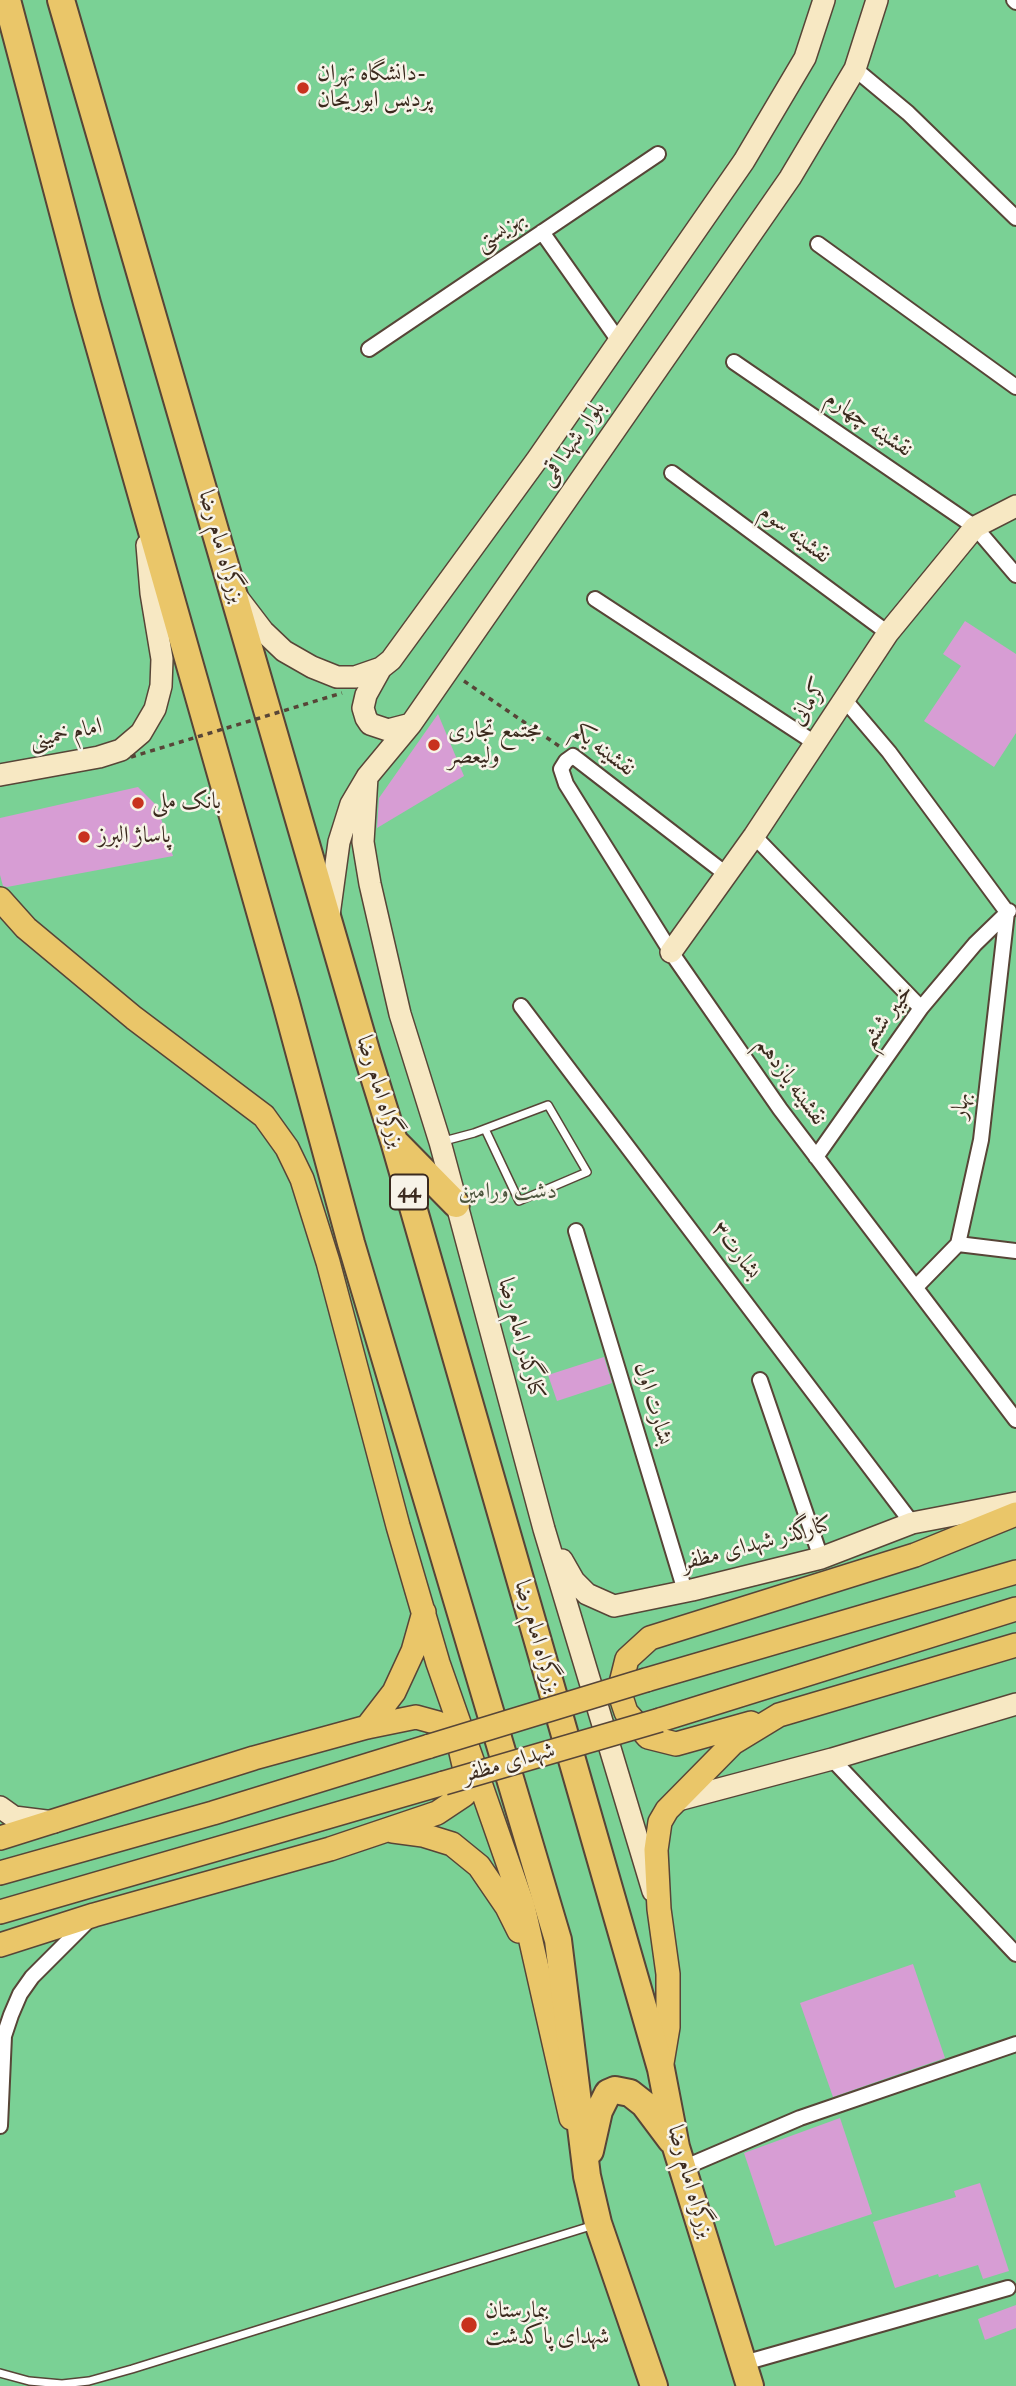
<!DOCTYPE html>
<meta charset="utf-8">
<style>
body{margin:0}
canvas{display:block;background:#f3e0c5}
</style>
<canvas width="1016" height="2386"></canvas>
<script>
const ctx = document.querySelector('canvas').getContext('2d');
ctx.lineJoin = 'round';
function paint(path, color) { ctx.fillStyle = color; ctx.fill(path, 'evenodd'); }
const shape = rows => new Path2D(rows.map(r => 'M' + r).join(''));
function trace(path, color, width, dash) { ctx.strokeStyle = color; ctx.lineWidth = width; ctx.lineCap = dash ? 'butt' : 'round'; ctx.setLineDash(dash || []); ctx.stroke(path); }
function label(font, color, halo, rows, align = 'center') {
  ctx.font = font + ' "IM FELL Double Pica",Amiri,serif'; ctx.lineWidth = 5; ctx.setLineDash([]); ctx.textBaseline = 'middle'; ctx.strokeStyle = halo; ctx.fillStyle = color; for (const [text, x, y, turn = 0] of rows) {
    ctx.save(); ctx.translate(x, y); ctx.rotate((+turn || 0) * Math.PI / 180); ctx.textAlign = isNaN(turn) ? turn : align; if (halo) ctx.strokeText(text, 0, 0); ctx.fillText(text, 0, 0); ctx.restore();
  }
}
paint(shape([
 [0,0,1016,0,1016,2386,0,2386]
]), '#7ad195');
paint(shape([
 [965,621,1016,654,1016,733,994,767,924,721,961,666,943,654],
 [438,714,464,776,377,828,379,798],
 [138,787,157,806,173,856,7,887,3,886,0,875,0,818],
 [604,1357,612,1383,557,1401,548,1375],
 [913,1964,945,2058,833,2097,800,2003],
 [840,2118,872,2214,775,2246,744,2153],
 [980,2183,1009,2271,983,2279,978,2265,939,2277,938,2274,895,2288,873,2222,956,2197,954,2191],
 [1016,2305,1016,2328,985,2340,978,2319]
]), '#d79dd4');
const lane = shape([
 [444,1141,474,1133,548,1105,587,1172,519,1201,485,1129],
 [0,2373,29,2381,62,2384,89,2381,132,2369,594,2225]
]);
const street = shape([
 [1014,0,1016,2],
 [855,69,908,113,1016,218],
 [542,232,619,341],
 [818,244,1016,387],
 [369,349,658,154],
 [734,362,975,527,1016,575],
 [672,473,888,633],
 [595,599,815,743],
 [844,699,889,752,1007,912],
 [754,836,921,1008],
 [726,874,573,756,566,761,561,769,566,784,671,952,780,1109,1016,1420],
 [521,1006,912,1523],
 [816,1157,921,1008,975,944,1009,911],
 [576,1231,685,1591],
 [958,1244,1016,1251],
 [916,1287,958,1244,981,1140,1007,912],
 [760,1380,821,1558],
 [832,1759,1016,1954],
 [0,2126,4,2036,11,2015,20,1994,32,1977,89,1920],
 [683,2168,800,2118,1016,2044],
 [744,2363,1008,2288]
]);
const secondary = shape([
 [237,597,263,631,284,651,312,667,337,677,355,677,381,668,391,660,536,461,744,161,805,58,824,0],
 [381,668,366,695,363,708,366,718,370,724,388,730,411,724],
 [0,775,99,757,121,750,141,733,155,709,161,686,162,659,151,593,147,545],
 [367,777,363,842,370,884,400,1014,440,1142,544,1529,653,1891],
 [329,915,339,842,351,804,367,777,411,724,790,178,855,69,877,0],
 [671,952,754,836,888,633,975,527,1016,506],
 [562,1560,574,1581,587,1594,614,1606,692,1590,821,1558,912,1523,1016,1503],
 [678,1800,832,1759,1016,1704],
 [0,1807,14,1817,54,1822]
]);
const primary = shape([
 [0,899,26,928,134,1018,264,1116,287,1148,302,1179,328,1262,398,1526,438,1663,523,1906,571,2118],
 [646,1680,1016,1572],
 [660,1720,1016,1609],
 [751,1723,676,1744,648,1737,626,1712,619,1691,627,1659,650,1638,915,1555,1016,1514],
 [367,1727,394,1692,413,1651,424,1612],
 [393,1831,423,1835,452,1844,479,1866,507,1907,519,1931],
 [0,1838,254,1758,367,1727,416,1717,438,1723,460,1748,466,1774,464,1795,437,1813,330,1849,94,1915,0,1945],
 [0,1873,213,1813,430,1746],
 [0,1912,444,1783],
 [661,2069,668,2027,668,1974,659,1909,656,1850,660,1822,667,1810,733,1743,779,1715,1016,1645]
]);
const highway = shape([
 [7,0,87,303,286,1003,351,1243,558,1940,587,2176,598,2223,654,2386],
 [61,0,367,1054,394,1141,661,2069,676,2147,750,2386],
 [396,1143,456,1204],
 [590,2151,599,2111,608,2093,615,2090,630,2093,644,2104,671,2140]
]);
trace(lane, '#574537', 10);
trace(street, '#574537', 18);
trace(secondary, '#574537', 24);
trace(primary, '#574537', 26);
trace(highway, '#574537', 30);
trace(shape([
 [464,681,559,746]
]), '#574537', 3.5, [5, 5]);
trace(lane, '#fff', 7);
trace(street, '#fff', 14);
trace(secondary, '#f7e8c3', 21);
trace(primary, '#eac669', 23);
trace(highway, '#eac669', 26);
const primaryBridge = shape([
 [430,1746,646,1680],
 [444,1783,660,1720]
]);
trace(primaryBridge, '#574537', 26, []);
trace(shape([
 [131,757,342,693]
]), '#574537', 3.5, [5, 5]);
trace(primaryBridge, '#eac669', 23);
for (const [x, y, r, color] of [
 [303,88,7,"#c8321e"],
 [434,745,7,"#c8321e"],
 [138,803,7,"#c8321e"],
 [84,837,7,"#c8321e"],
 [469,2325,9,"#c8321e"]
]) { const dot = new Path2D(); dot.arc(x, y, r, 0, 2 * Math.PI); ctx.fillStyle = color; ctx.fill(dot); trace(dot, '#f7f3e8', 2.5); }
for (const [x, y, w] of [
 [409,1192,38]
]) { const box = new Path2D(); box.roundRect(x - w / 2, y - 17.5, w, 35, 5); ctx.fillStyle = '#f7f3e8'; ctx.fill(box); trace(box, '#3b2a1e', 2); }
label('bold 21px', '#3b2a1e', null, [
 ["44",409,1192]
]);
label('23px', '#3b2a1e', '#f7f3e8', [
 ["دانشگاه تهران-",317,75],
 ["پردیس ابوریحان",317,101],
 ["مجتمع تجاری",448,732],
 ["ولیعصر",448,758],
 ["بانک ملی",152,803],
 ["پاساژ البرز",98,837],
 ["بیمارستان",485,2312],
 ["شهدای پاکدشت",485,2338]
], 'left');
label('23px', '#3b2a1e', '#f7f3e8', [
 ["بهزیستی",501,232,-34],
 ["نقشینه چهارم",868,425,34],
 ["بلوار شهدا قمی",573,444,-55],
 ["نقشینه سوم",794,535,37],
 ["بزرگراه امام رضا",220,547,74],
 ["کرمانی",810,703,-57],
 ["امام خمینی",66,735,-12],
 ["نقشینه یکم",603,751,37],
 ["خیبر ششم",888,1017,-54],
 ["نقشینه یازدهم",790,1082,54],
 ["بزرگراه امام رضا",379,1092,73],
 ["بهار",962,1106,-83],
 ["بشارت۳",735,1251,53],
 ["کنارگذر امام رضا",520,1339,75],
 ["بشارت اول",652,1404,73],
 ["کنارگذر شهدای مظفر",757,1545,-15],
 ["بزرگراه امام رضا",536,1637,74],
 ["شهدای مظفر",509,1764,-16],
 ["بزرگراه امام رضا",689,2182,74]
]);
label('23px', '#4b543c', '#f7f3e8', [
 ["دشت ورامین",508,1193]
]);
</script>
